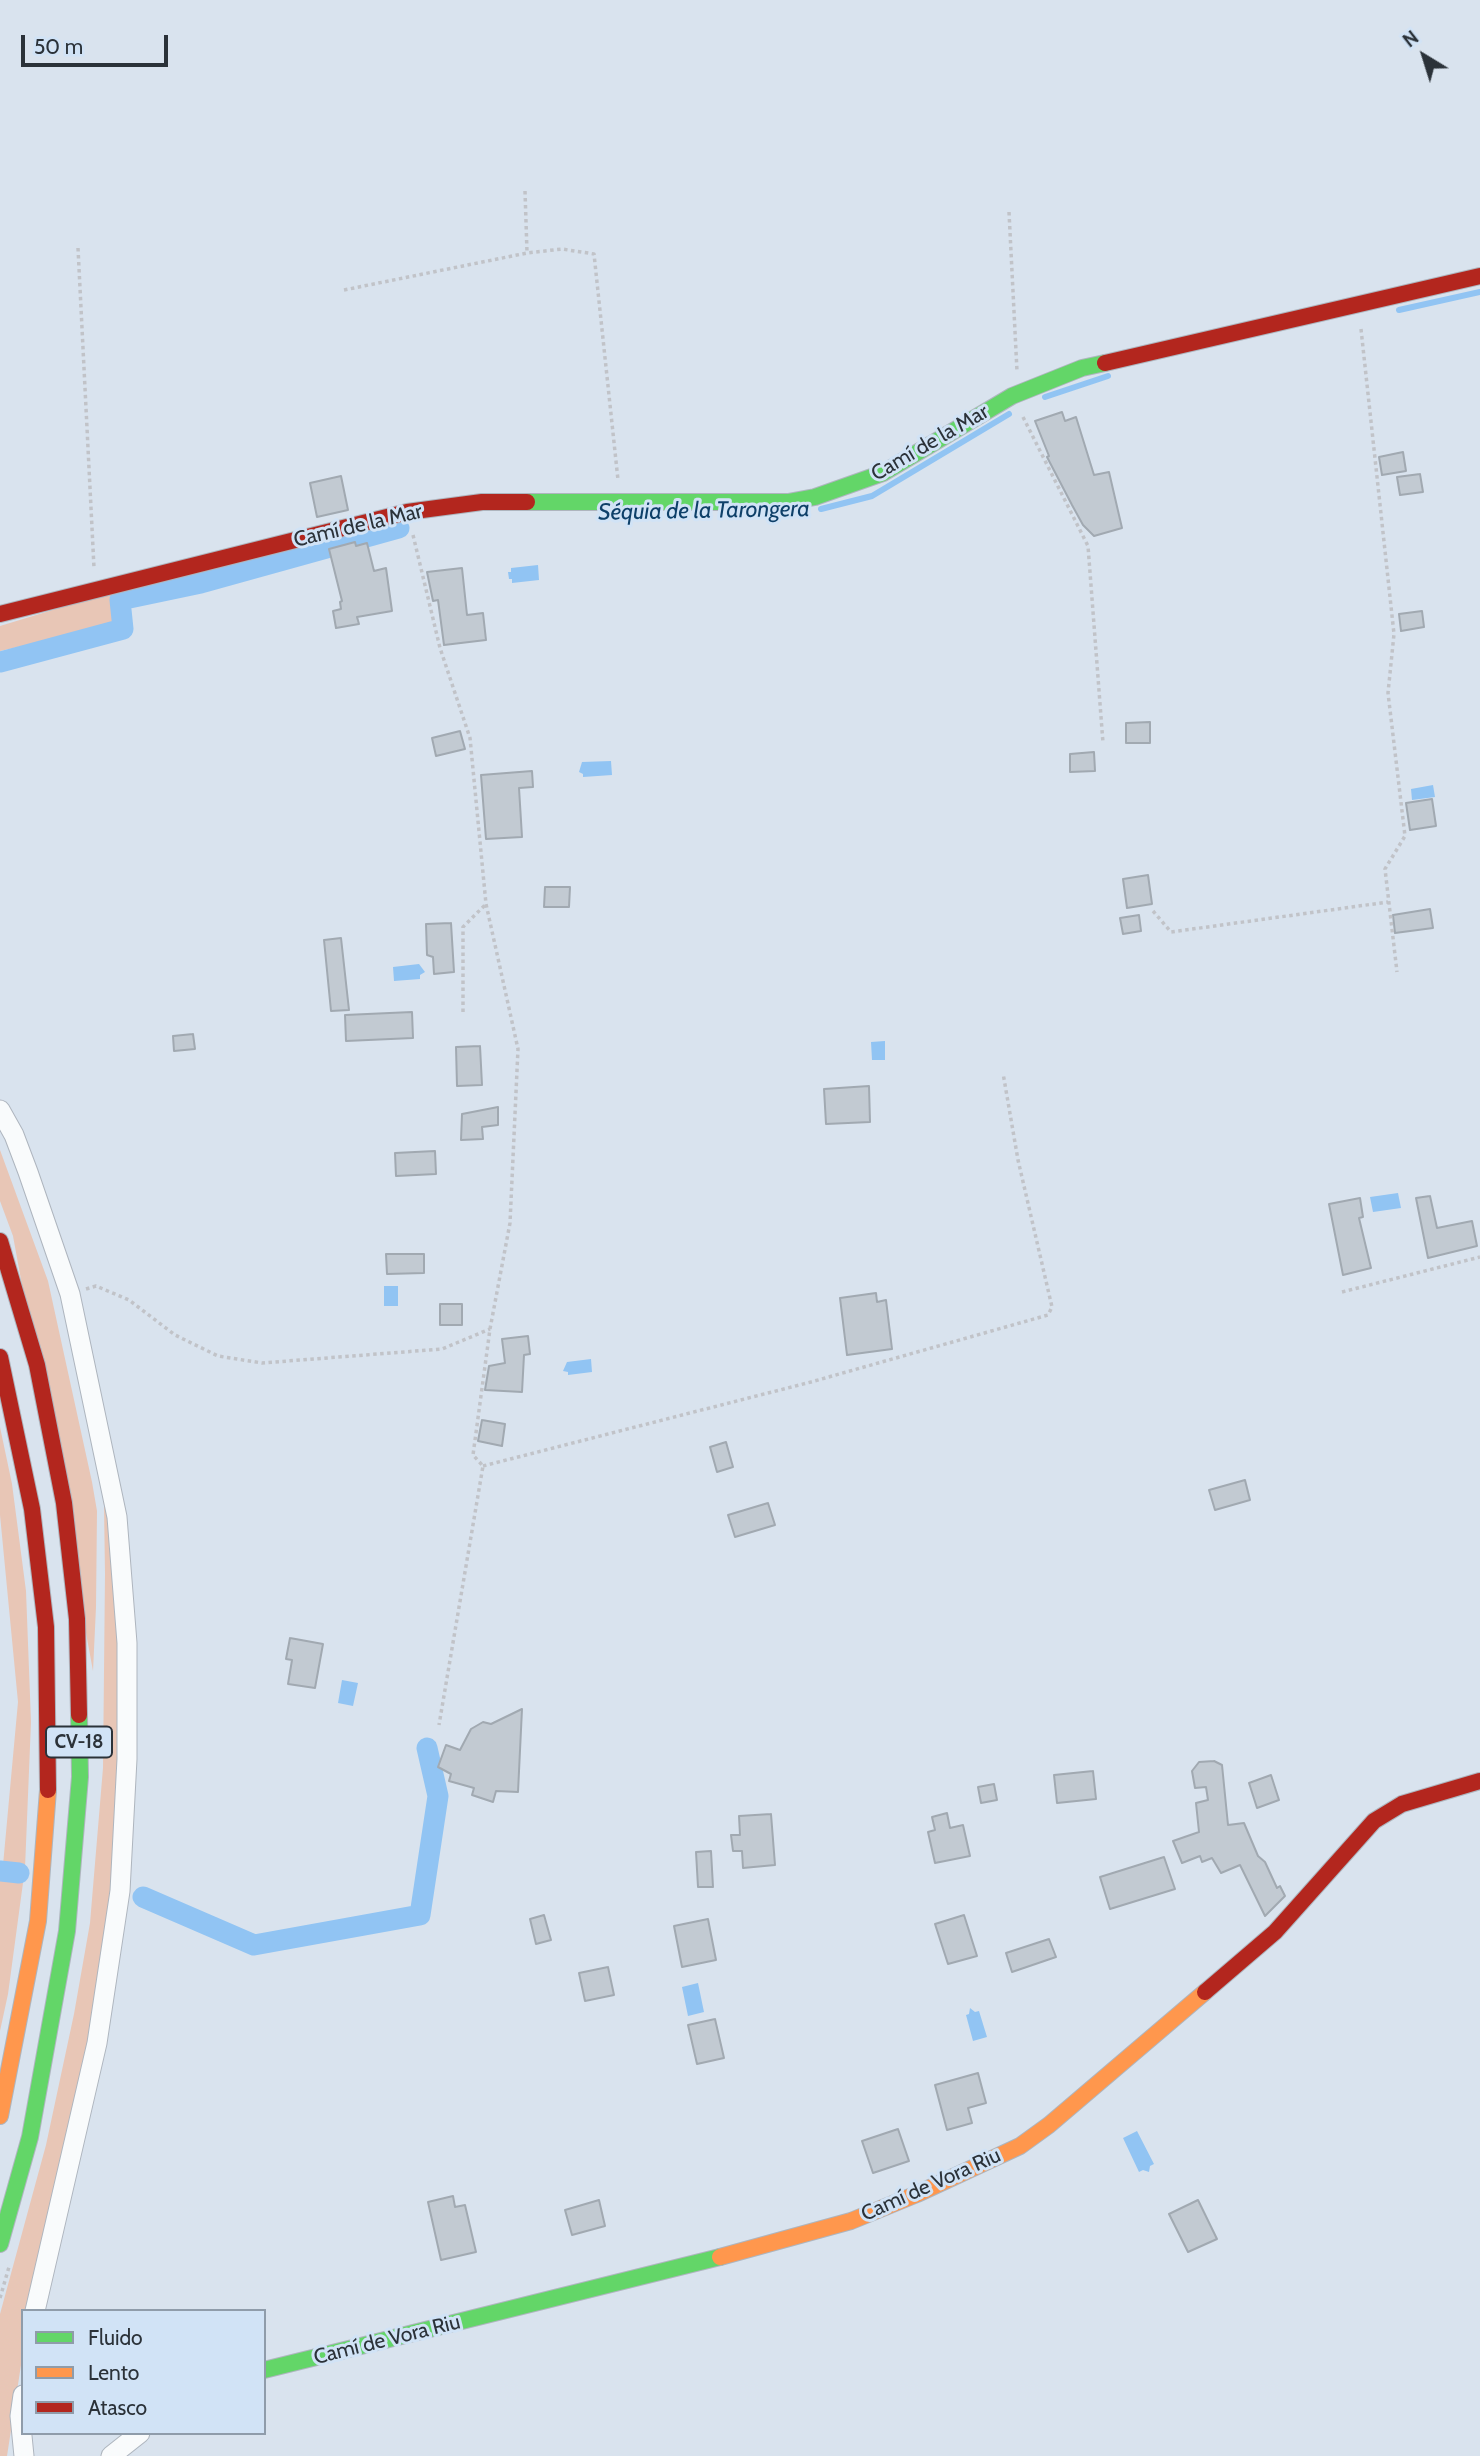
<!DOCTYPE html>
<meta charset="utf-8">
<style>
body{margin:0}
#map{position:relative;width:1480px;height:2456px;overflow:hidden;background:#d9e3ee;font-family:Cabin,sans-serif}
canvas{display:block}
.legend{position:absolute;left:21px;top:2309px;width:245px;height:126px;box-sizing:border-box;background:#d1e3f6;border:2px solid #8f9caa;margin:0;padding:9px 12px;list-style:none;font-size:21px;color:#2b3239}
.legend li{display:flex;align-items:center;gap:14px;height:35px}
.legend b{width:35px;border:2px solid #8f9caa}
.north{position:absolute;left:1389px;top:21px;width:70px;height:70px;-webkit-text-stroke:5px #d1e3f6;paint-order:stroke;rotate:322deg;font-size:19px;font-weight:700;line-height:28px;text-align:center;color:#2b3239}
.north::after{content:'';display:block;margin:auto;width:24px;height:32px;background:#2b3239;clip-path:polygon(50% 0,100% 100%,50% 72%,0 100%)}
.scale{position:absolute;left:21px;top:35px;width:147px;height:32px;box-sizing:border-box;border:4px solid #2b3239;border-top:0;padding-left:9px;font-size:21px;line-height:24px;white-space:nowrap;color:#2b3239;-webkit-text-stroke:5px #d1e3f6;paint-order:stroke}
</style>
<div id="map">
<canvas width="1480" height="2456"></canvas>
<ul class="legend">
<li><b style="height:9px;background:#63d668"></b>Fluido</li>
<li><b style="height:9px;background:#ff974d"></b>Lento</li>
<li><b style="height:9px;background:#b3261e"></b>Atasco</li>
</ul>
<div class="north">N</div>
<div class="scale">50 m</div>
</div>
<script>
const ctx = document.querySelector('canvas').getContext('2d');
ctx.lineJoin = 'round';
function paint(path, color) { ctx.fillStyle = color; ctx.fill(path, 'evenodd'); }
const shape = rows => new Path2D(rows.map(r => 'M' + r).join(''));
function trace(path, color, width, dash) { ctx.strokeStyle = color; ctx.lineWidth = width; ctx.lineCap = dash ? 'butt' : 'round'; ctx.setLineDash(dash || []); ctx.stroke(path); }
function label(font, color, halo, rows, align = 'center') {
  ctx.font = font + ' Cabin,sans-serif'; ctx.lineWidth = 6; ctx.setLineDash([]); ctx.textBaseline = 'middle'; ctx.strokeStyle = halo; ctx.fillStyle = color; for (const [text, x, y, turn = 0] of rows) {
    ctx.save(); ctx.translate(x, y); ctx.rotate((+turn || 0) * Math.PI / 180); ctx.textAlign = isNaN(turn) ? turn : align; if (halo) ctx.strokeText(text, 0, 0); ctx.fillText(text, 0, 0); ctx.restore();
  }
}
paint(shape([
 [112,592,118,625,0,651,0,626],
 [0,1150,48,1281,92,1482,97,1511,96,1607,93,1671,13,1236,0,1201],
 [0,1427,12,1484,26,1591,31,1722,25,1868,8,1994,0,2031,0,1878,2,1876,18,1702,0,1515],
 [101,1484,108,1505,117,1594,120,1725,111,1903,89,2047,29,2311,23,2311,23,2352,7,2456,0,2456,0,2314,46,2145,74,2014,90,1923,103,1768,105,1574,104,1505]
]), '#e8c6b6');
paint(shape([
 [538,565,539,580,512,583,512,579,509,579,508,572,511,572,511,568],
 [611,761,612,775,583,777,583,774,579,772,582,762],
 [1433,785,1435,797,1412,800,1411,789],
 [419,964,425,972,420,975,420,979,394,981,393,967],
 [885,1041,885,1060,872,1060,871,1042],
 [1398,1193,1401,1208,1373,1212,1370,1197],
 [384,1286,398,1286,398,1306,384,1306],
 [591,1359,592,1372,568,1375,568,1372,563,1371,567,1362],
 [342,1680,358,1683,353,1706,338,1703],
 [698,1983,704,2012,688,2016,682,1987],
 [970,2008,975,2012,979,2011,987,2037,973,2041,966,2015,969,2014],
 [1137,2131,1154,2164,1150,2166,1149,2172,1143,2170,1139,2172,1123,2138]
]), '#91c4f3');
trace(shape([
 [1399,310,1480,292],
 [1045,397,1108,376],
 [821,509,872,496,1009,414]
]), '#91c4f3', 6);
trace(shape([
 [0,662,123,629,120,600,201,583,399,528],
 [0,1871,19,1873],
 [143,1897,254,1945,420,1915,438,1796,427,1748]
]), '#91c4f3', 21);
const building = shape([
 [1062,412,1065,421,1076,417,1094,475,1109,472,1122,528,1094,536,1083,525,1072,505,1047,457,1049,456,1035,421,1062,412],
 [1403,452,1406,471,1382,475,1379,457,1403,452],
 [1420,474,1423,492,1400,495,1397,477,1420,474],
 [341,476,348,510,317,517,310,483,341,476],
 [355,542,356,546,367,543,374,571,386,568,392,611,357,617,359,624,336,628,333,611,341,609,340,602,342,601,329,549,355,542],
 [462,568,467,615,483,613,486,640,444,645,438,600,433,601,427,572,462,568],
 [1422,611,1424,627,1401,631,1399,614,1422,611],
 [1150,722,1150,743,1126,743,1126,723,1150,722],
 [460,731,465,749,436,756,432,738,460,731],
 [1094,752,1095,771,1070,772,1070,754,1094,752],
 [532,771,533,787,519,788,522,837,486,839,481,775,532,771],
 [1432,799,1436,826,1410,830,1406,803,1432,799],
 [1148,875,1152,904,1127,908,1123,879,1148,875],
 [545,887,570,887,569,907,544,907,545,887],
 [1430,909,1433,928,1395,933,1393,915,1430,909],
 [1139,915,1141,931,1123,934,1120,918,1139,915],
 [451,923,454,972,434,974,433,957,427,955,426,924,451,923],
 [341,938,349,1010,331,1011,324,940,341,938],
 [412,1012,413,1038,346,1041,345,1015,412,1012],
 [193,1034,195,1049,174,1051,173,1036,193,1034],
 [480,1046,482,1085,457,1086,456,1047,480,1046],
 [869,1086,870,1122,826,1124,824,1089,869,1086],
 [498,1107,498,1125,482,1127,483,1139,461,1140,462,1114,498,1107],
 [435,1151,436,1174,396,1176,395,1153,435,1151],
 [1430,1196,1437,1228,1472,1221,1477,1246,1428,1258,1416,1198,1430,1196],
 [1360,1198,1363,1217,1359,1218,1371,1268,1343,1275,1329,1204,1360,1198],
 [386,1254,424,1254,424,1273,387,1274,386,1254],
 [876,1293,877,1302,886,1300,892,1349,847,1355,840,1298,876,1293],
 [440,1304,462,1304,462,1325,440,1325,440,1304],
 [528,1336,530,1354,524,1355,522,1392,485,1390,489,1366,505,1363,502,1339,528,1336],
 [482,1420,505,1424,502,1446,478,1441,482,1420],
 [726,1442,733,1467,717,1472,710,1447,726,1442],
 [1245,1480,1250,1500,1215,1510,1209,1490,1245,1480],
 [768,1503,775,1525,735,1537,728,1515,768,1503],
 [290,1638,323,1644,315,1688,288,1684,292,1660,286,1659,290,1638],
 [522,1709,518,1792,496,1791,493,1802,472,1795,474,1788,449,1781,451,1774,438,1767,446,1745,460,1750,471,1729,483,1722,491,1724,522,1709],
 [1214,1761,1222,1765,1228,1825,1244,1823,1258,1856,1265,1862,1277,1888,1280,1886,1285,1896,1265,1916,1240,1865,1221,1873,1212,1858,1202,1862,1200,1856,1182,1863,1173,1841,1199,1832,1196,1803,1208,1800,1206,1787,1195,1788,1192,1771,1199,1762,1214,1761],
 [1093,1771,1096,1799,1057,1803,1054,1775,1093,1771],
 [1271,1775,1279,1800,1257,1808,1249,1783,1271,1775],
 [994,1784,997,1800,981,1803,978,1787,994,1784],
 [947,1813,950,1828,963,1825,970,1856,935,1863,928,1832,935,1830,932,1817,947,1813],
 [771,1814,775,1865,743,1868,742,1851,733,1851,731,1835,740,1835,739,1816,771,1814],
 [711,1851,713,1887,698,1887,696,1852,711,1851],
 [1164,1857,1175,1889,1110,1909,1100,1877,1164,1857],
 [544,1915,551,1940,536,1944,530,1919,544,1915],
 [964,1915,977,1956,948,1964,935,1924,964,1915],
 [708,1919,716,1960,682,1967,674,1926,708,1919],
 [1049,1939,1056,1957,1012,1972,1006,1953,1049,1939],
 [608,1967,614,1995,585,2001,579,1973,608,1967],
 [715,2019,724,2058,697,2064,688,2025,715,2019],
 [978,2073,986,2103,968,2108,972,2123,947,2130,935,2085,978,2073],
 [898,2129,909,2161,873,2173,862,2141,898,2129],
 [453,2196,455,2207,465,2205,476,2252,441,2260,428,2202,453,2196],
 [599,2200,605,2226,572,2235,565,2210,599,2200],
 [1198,2200,1217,2239,1188,2252,1169,2214,1198,2200]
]);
paint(building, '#c2cad2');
trace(building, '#a1a9b1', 2);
const street = shape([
 [0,1110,14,1135,28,1172,70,1294,117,1517,127,1643,127,1759,120,1891,97,2043,35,2311],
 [23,2395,20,2416,24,2456],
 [111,2456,140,2433]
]);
const fast = shape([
 [527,502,788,502,815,497,883,473,1012,396,1082,368,1105,363],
 [0,2244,30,2137,67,1931,80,1777,79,1715],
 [264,2370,720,2257]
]);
const slow = shape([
 [0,2116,38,1921,48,1790],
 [720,2257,851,2221,917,2194,1020,2146,1049,2125,1205,1992]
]);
const jam = shape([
 [1105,363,1480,276],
 [0,614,407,512,482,502,527,502],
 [0,1241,37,1365,64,1503,77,1619,79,1715],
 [0,1357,32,1509,46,1627,48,1790],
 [1205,1992,1275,1932,1374,1821,1402,1804,1480,1781]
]);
trace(street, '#aeb5be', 21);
trace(fast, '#aeb5be', 18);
trace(slow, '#aeb5be', 18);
trace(jam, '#aeb5be', 18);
trace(shape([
 [525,191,527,252],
 [1009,212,1017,371],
 [78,248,94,568],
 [344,290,527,253,562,249,594,254,618,480],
 [1361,329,1394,634,1388,693,1405,836,1385,869,1397,972],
 [1023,417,1088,546,1103,743],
 [413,535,440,648,470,738,486,904,518,1049,510,1223,490,1329,473,1455,483,1466,439,1725],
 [1153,911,1171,932,1388,902],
 [463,1012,463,927,485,905],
 [86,1289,96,1286,129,1300,175,1335,218,1356,262,1363,442,1349,490,1329],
 [1342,1292,1480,1257],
 [483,1466,811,1382,1048,1315,1052,1307,1018,1160,1003,1073],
 [0,2298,9,2267]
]), '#c1c3c8', 3.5, [3.5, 3.5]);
trace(street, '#f9fbfc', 19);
trace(fast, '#63d668', 16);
trace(slow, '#ff974d', 16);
trace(jam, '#b3261e', 16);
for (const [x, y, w] of [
 [79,1742,66]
]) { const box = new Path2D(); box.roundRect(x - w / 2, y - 15.5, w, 31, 5); ctx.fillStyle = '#d1e3f6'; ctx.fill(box); trace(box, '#2b3239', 2); }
label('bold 19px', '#2b3239', null, [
 ["CV-18",79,1742]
]);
label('21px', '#2b3239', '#d1e3f6', [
 ["Camí de la Mar",930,443,-30],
 ["Camí de la Mar",358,526,-13],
 ["Camí de Vora Riu",931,2185,-24],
 ["Camí de Vora Riu",387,2340,-14]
]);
label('italic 23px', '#0e4069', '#d1e3f6', [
 ["Séquia de la Tarongera",704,511,-1]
]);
</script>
